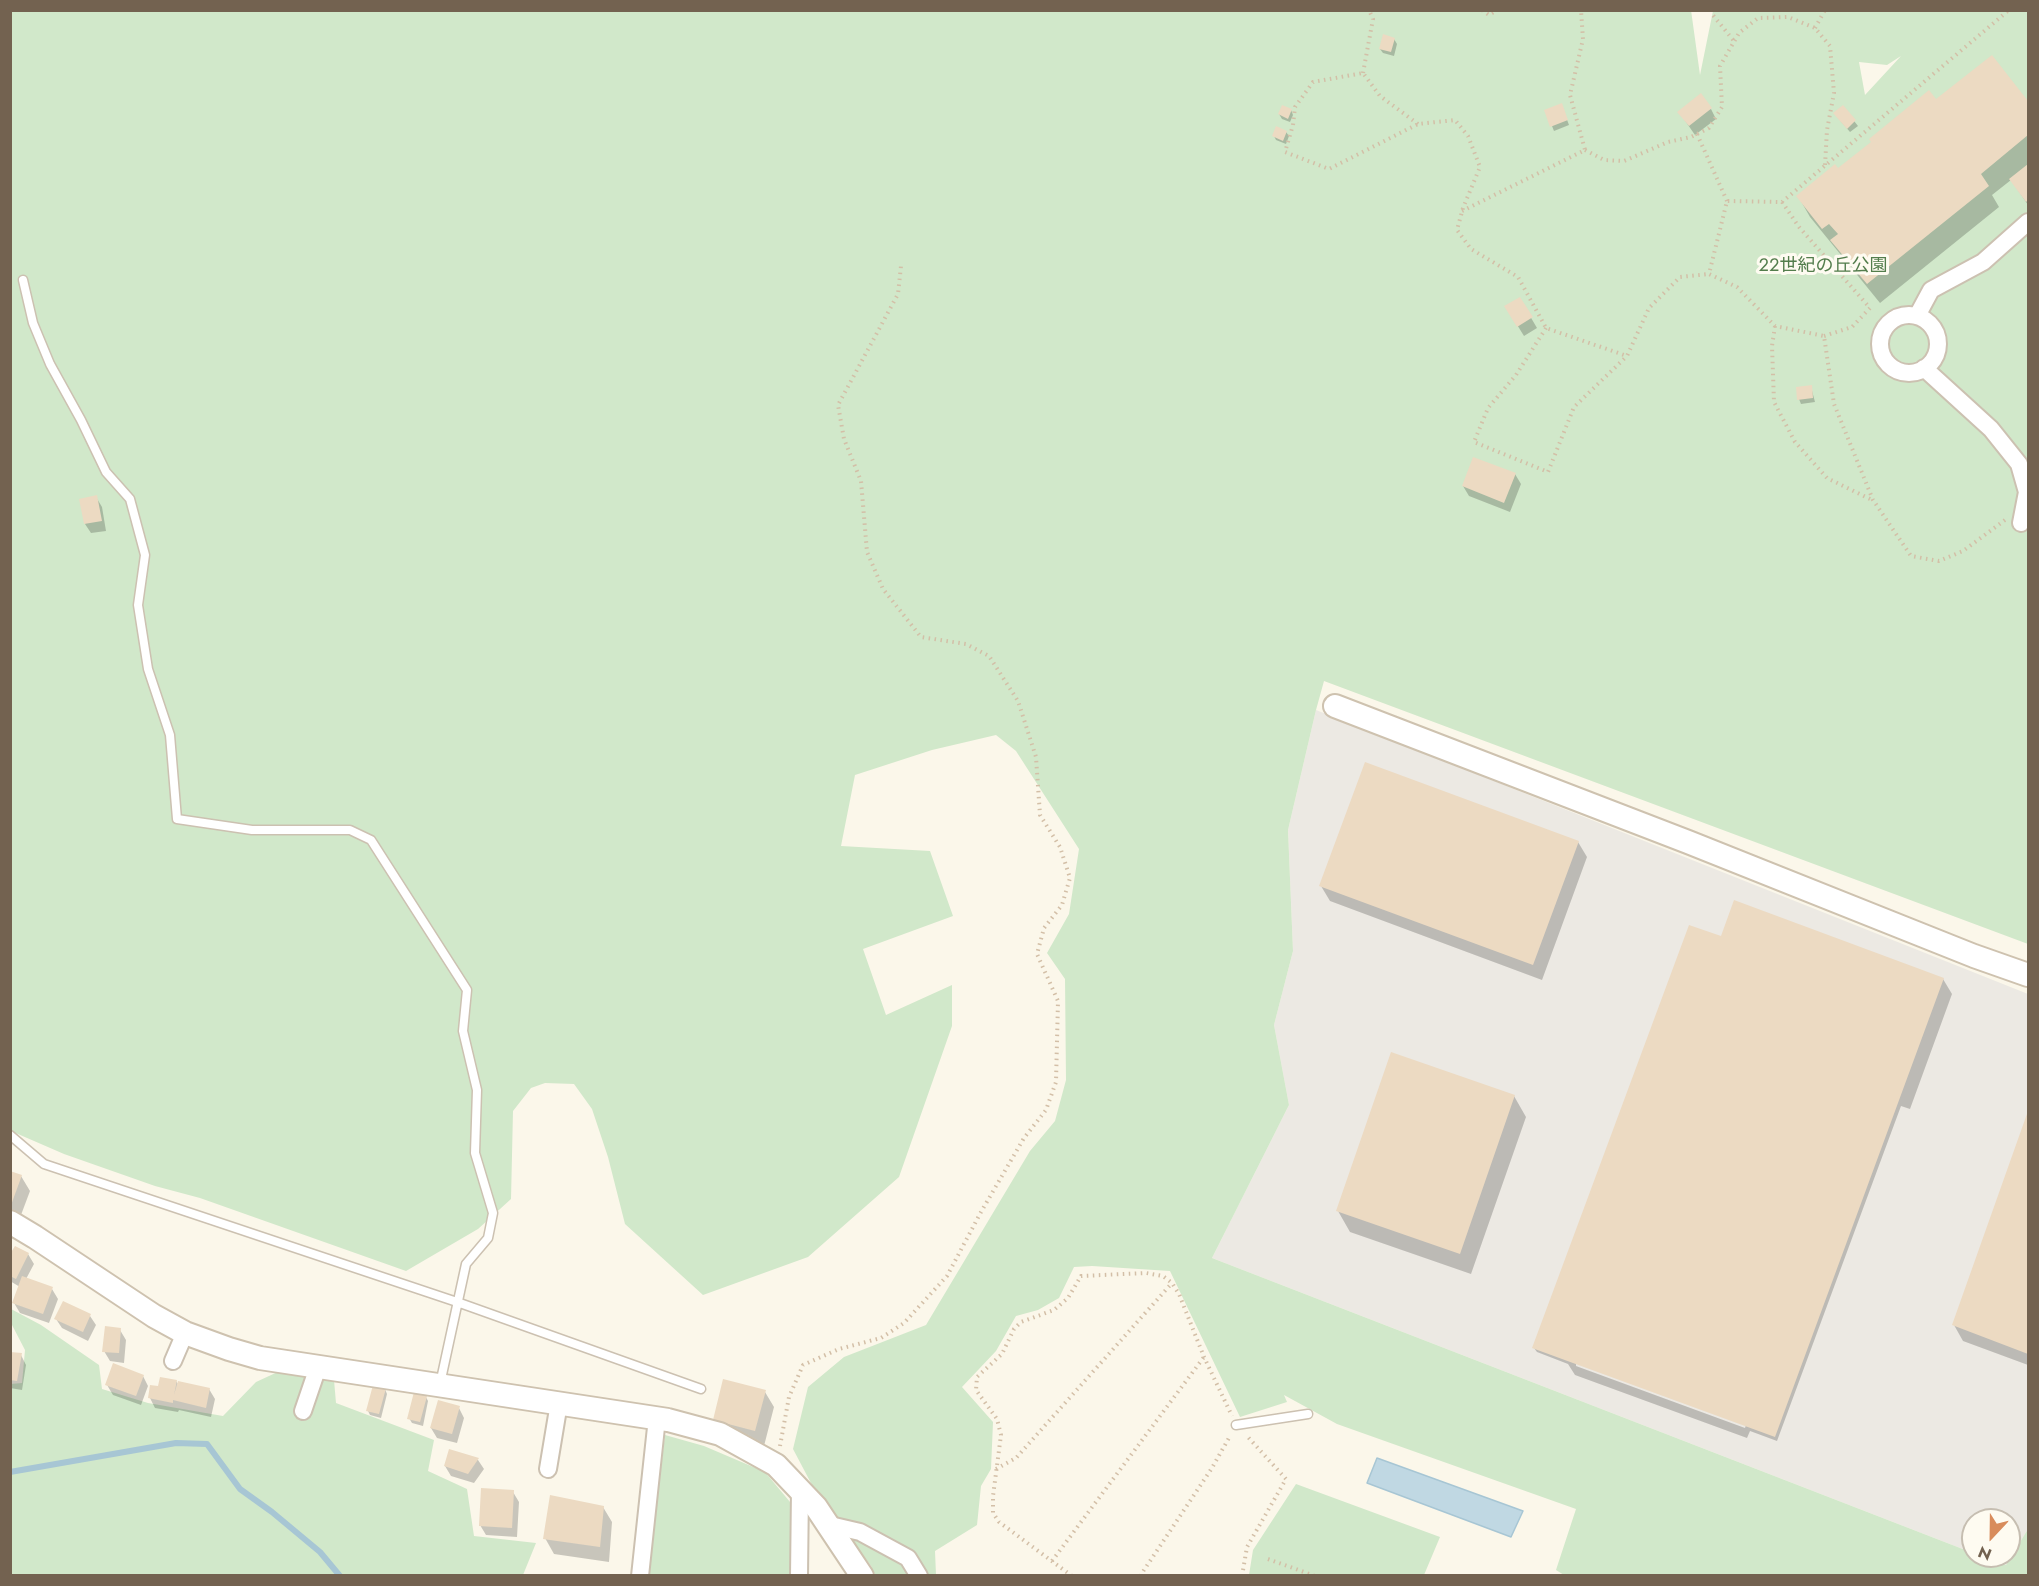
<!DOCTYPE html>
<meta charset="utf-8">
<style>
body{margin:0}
#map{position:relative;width:2039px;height:1586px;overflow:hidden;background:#fbf7ea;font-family:Jost,sans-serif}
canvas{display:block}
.frame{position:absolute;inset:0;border:12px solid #736250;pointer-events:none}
.north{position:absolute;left:1961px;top:1508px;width:60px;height:60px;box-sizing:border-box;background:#fefbf1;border:2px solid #c6beb1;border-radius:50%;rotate:202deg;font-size:16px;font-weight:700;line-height:24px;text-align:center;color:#736250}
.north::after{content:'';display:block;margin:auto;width:21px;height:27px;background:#d88c5c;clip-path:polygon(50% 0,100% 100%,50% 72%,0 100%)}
</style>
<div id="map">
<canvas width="2039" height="1586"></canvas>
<div class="frame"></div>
<div class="north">N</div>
</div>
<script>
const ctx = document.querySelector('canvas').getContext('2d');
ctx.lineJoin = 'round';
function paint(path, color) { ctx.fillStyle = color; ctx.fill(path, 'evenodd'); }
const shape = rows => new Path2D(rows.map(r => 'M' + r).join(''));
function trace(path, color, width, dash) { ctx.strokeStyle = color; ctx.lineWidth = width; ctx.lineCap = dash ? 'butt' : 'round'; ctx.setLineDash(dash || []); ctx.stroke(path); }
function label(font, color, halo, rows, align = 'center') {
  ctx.font = font + ' Jost,"Noto Sans JP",sans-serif'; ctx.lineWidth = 6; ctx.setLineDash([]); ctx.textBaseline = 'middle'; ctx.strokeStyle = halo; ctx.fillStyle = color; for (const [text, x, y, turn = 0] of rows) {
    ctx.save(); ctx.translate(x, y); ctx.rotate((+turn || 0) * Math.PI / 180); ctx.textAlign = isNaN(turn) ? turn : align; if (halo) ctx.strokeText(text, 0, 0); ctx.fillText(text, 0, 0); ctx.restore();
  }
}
paint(shape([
 [1316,710,2028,994,2028,1529,2006,1565,1982,1556,2009,1556,2009,1520,1973,1520,1973,1553,1212,1258,1289,1105,1274,1025,1293,951,1288,830]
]), '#ece9e3');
paint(shape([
 [1691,10,1700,75,1713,11,2028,11,2028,944,1324,681,1316,710,1288,830,1293,951,1274,1025,1289,1105,1212,1258,1973,1553,1973,1556,1982,1556,2006,1565,2028,1529,2028,1575,1564,1575,1556,1570,1576,1509,1337,1424,1284,1395,1287,1402,1240,1417,1170,1271,1092,1266,1074,1267,1059,1298,1038,1310,1016,1316,996,1351,962,1387,993,1422,991,1469,981,1486,977,1525,935,1551,936,1575,875,1575,871,1566,812,1485,793,1449,808,1387,844,1357,926,1325,1030,1151,1055,1121,1066,1080,1065,979,1047,953,1069,914,1079,849,1016,751,996,735,932,750,855,775,841,846,930,851,953,916,863,949,886,1015,952,985,952,1026,899,1177,808,1257,703,1295,625,1224,608,1157,592,1109,574,1084,545,1083,531,1088,513,1111,511,1199,478,1229,406,1271,200,1198,155,1186,64,1154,11,1131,11,11],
 [1901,56,1865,95,1859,62,1887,65],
 [11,1309,41,1325,99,1365,102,1389,148,1403,223,1416,256,1382,282,1370,334,1380,336,1403,434,1440,428,1471,467,1489,474,1536,536,1543,523,1575,11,1575,10,1384,22,1383,25,1350,11,1323],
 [665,1435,704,1446,765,1472,790,1502,790,1575,648,1575],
 [1296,1484,1440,1537,1424,1575,1249,1575,1253,1550]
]), '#d1e8ca');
const water = shape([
 [1377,1458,1523,1511,1511,1537,1367,1483,1377,1458]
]);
paint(water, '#c0d8e3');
trace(water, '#a7c6d4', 1.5);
paint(shape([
 [1394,39,1397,44,1394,56,1383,53,1380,49],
 [1991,58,2028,103,2028,205,2011,180,1992,195,1999,207,1880,303,1810,217,1798,196,1936,102],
 [1843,107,1858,126,1850,132,1838,118],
 [1563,109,1569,125,1554,131,1552,126],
 [1711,109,1716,119,1695,135,1679,112],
 [1291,110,1293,115,1290,122,1282,119,1279,114],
 [1286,132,1289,136,1286,144,1276,140,1274,136],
 [1520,299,1537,328,1524,336,1506,307],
 [1811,387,1815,402,1801,404,1799,399],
 [1515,474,1521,484,1510,512,1469,496,1463,486],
 [96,497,102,507,106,531,91,533,85,524],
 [1578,842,1587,857,1542,980,1330,901,1321,886],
 [1722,938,1943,979,1952,994,1910,1109,1901,1106,1777,1441,1750,1431,1747,1438,1575,1375,1568,1364,1537,1352,1534,1348],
 [1576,1362,1746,1425,1745,1428,1576,1366],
 [1514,1096,1526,1117,1471,1274,1350,1232,1338,1211],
 [2028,1114,2028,1365,1963,1341,1954,1325],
 [10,1172,21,1176,30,1191,18,1223,10,1220],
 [16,1248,28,1254,34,1264,26,1279,52,1289,58,1299,49,1323,20,1313,14,1303,20,1287,10,1281,10,1257],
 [90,1316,96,1325,88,1341,62,1328,56,1319],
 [120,1330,126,1340,124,1363,110,1361,104,1351],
 [10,1353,21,1355,26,1365,22,1390,10,1388],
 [143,1376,148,1386,141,1405,113,1395,107,1385],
 [176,1381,178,1384,209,1389,215,1399,211,1417,179,1410,178,1412,155,1408,150,1398,159,1388],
 [385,1389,387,1394,381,1418,370,1415,368,1411],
 [765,1392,774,1407,764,1446,723,1435,714,1420],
 [426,1397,428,1401,423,1426,412,1423,409,1418],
 [459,1408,464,1418,457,1443,437,1438,431,1428],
 [450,1451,478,1460,484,1469,474,1483,451,1476,445,1466],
 [513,1492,519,1502,517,1537,486,1535,480,1525],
 [603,1507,612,1522,609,1562,554,1554,545,1538]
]), '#0003');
trace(shape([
 [10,1472,176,1443,207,1444,240,1489,272,1512,320,1552,340,1576]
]), '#a7c6d4', 6);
paint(shape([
 [1383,34,1395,38,1391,52,1379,49],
 [1992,55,2028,101,2028,135,1981,174,1989,186,1867,284,1830,240,1838,234,1829,224,1822,229,1796,196,1835,164,1838,168,1871,142,1869,139,1929,90,1936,99],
 [1701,93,1712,108,1689,126,1677,112],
 [1562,103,1568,120,1550,127,1544,110],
 [1282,105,1292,109,1288,119,1278,114],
 [1843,105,1856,120,1847,129,1833,113],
 [1276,126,1287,131,1283,141,1272,136],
 [2028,164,2028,200,2026,202,2009,179],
 [1520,297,1533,317,1517,327,1504,306],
 [1812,385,1813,398,1797,400,1796,387],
 [1473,457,1516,473,1504,503,1462,486],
 [97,495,102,521,84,524,79,499],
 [1365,762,1579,841,1533,965,1319,886],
 [1734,900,1944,978,1775,1437,1532,1348,1689,925,1721,936],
 [1391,1052,1515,1095,1460,1254,1336,1211],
 [2028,1111,2028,1354,1952,1325],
 [10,1171,22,1175,11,1205,10,1205],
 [15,1246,29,1253,16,1279,10,1276,10,1254],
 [22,1276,53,1287,43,1314,12,1303],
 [63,1301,91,1314,83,1332,54,1319],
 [105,1326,121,1328,119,1353,102,1352],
 [10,1352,22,1353,17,1381,10,1380],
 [113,1363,144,1375,136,1396,105,1385],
 [160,1377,177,1380,174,1395,178,1381,210,1388,206,1408,173,1400,173,1403,148,1398,150,1385,158,1386],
 [723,1379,766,1390,755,1431,713,1420],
 [373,1385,386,1388,379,1414,366,1411],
 [414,1392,427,1396,420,1422,407,1419],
 [438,1400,460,1406,452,1434,430,1428],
 [449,1449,479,1458,468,1474,444,1466],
 [481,1488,514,1490,512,1528,479,1526],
 [550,1495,604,1506,600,1547,543,1539]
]), '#ecdac2');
const lane = shape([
 [23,280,33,323,50,364,81,420,106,472,130,499,145,555,138,605,148,669,170,735,177,819,252,830,350,830,371,840,467,990,463,1031,477,1090,475,1153,493,1213,488,1238,466,1264,440,1384],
 [10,1135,44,1164,457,1302,701,1389],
 [1236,1425,1308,1414]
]);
const street = shape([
 '1880 344a29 29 0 1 1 58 0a29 29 0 1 1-58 0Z',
 [1917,316,1931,290,1983,262,2028,222],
 [1924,368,1991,429,2019,464,2027,492,2021,523],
 [173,1361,185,1333],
 [303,1411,318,1367],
 [548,1469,559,1403],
 [830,1525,860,1532,908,1558,919,1576],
 [640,1576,657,1418],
 [799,1576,800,1489]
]);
const secondary = shape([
 [1335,706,1688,842,1974,956,2028,975],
 [10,1222,35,1237,154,1316,185,1333,229,1349,260,1358,668,1420,720,1434,776,1465,816,1507,862,1576]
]);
trace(lane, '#ccc1b1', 11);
trace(street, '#ccc1b1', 20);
trace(secondary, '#cec2af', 26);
trace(shape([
 [1482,10,1489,15,1497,10],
 [1712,10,1712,14,1734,41],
 [1815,28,1825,10],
 [1363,73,1373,19,1369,10],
 [1418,124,1380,96,1363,73,1313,82,1295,107,1293,125,1285,152,1329,169,1418,124,1455,120,1468,136,1480,167,1463,208,1457,230,1471,249,1518,277,1546,328,1627,356,1649,308,1680,277,1709,274],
 [1697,134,1727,201],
 [1585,150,1604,160,1624,161,1668,142,1691,137,1709,128,1722,107,1720,66,1739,33,1758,18,1788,17,1815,28,1830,46,1834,93,1827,130,1825,165],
 [1782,202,1799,227,1870,308,1852,327,1824,336],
 [1462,211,1585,150,1570,95,1583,39,1581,10],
 [1775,326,1772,346,1774,402,1795,442,1827,478,1872,500],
 [1546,328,1516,375,1488,408,1474,442,1548,472,1574,407,1627,356],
 [2005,520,1963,551,1939,561,1911,556,1873,500,1834,404,1824,336,1775,326,1737,287,1709,274,1727,201,1782,202,2009,10],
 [780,1446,789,1397,803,1365,839,1349,881,1338,904,1323,947,1276,981,1212,1024,1138,1046,1110,1056,1082,1058,1001,1037,954,1044,928,1062,905,1070,878,1060,847,1040,815,1036,757,1018,701,989,656,966,644,921,637,883,589,867,552,861,481,844,439,838,405,898,294,901,266],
 [996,1469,1016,1458,1172,1283],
 [1268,1559,1315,1576],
 [1052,1561,1204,1357],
 [1072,1576,999,1522,993,1513,993,1496,1001,1435,997,1419,976,1390,977,1377,1002,1354,1014,1329,1021,1322,1054,1310,1068,1298,1081,1276,1146,1273,1163,1276,1172,1283,1179,1294,1204,1357,1232,1416],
 [1140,1576,1212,1468,1230,1436],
 [1242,1576,1247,1547,1286,1479,1247,1436]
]), '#d3bfa7', 4, [1.5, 4.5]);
trace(lane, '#fff', 8);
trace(street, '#fff', 16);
trace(secondary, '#fff', 22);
label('18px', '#537d4c', '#fefbf1', [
 ["２２世紀の丘公園",1823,267]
]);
</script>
